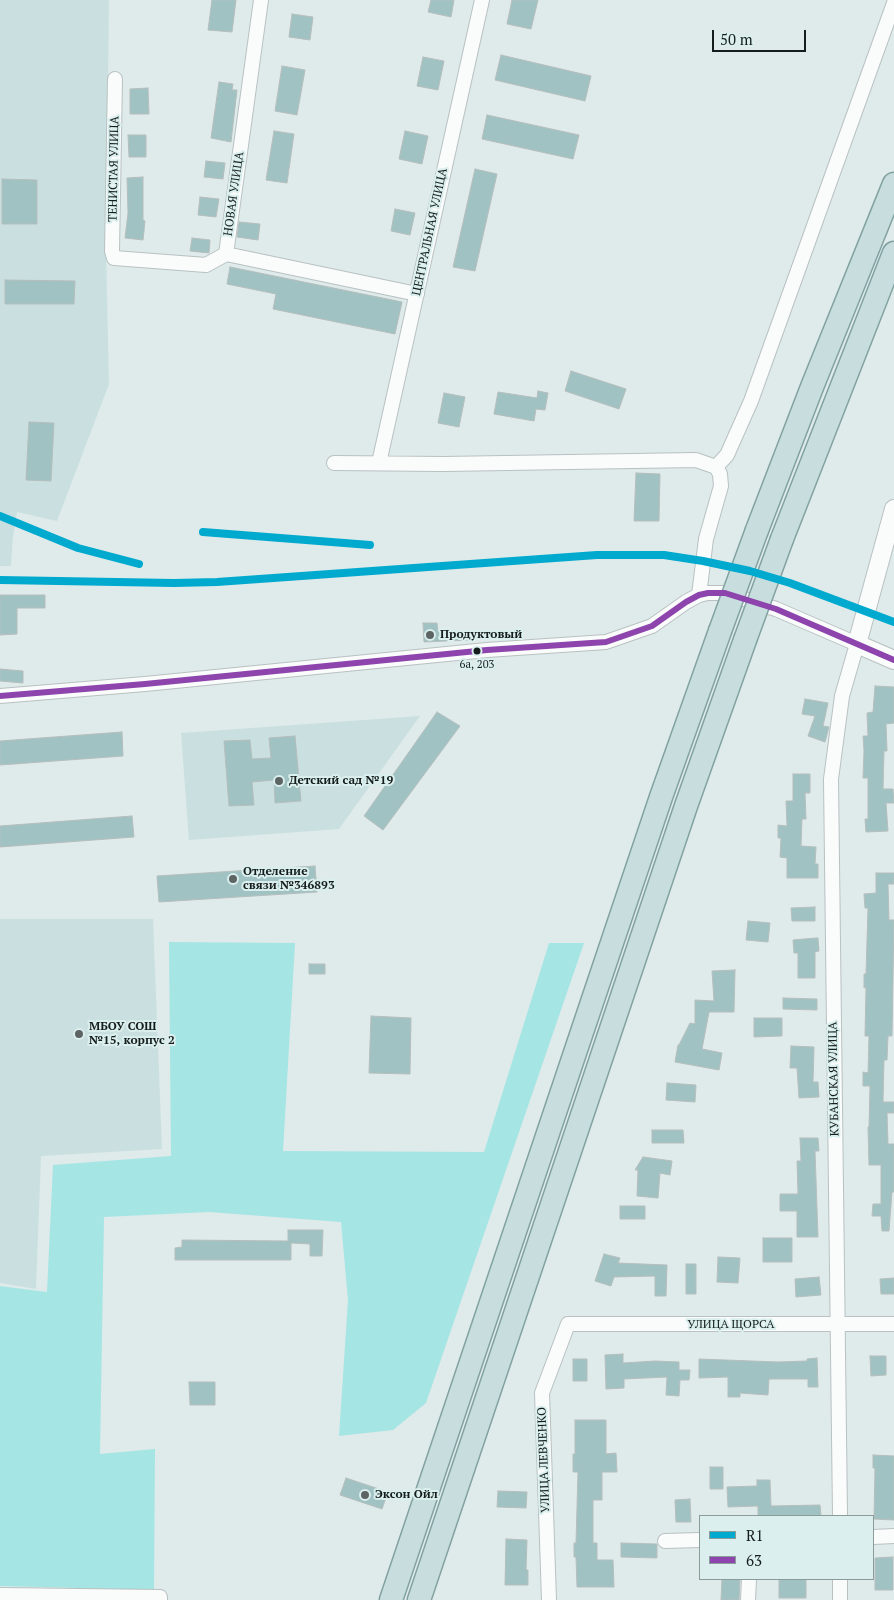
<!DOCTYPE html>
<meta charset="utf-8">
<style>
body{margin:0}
#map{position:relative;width:894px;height:1600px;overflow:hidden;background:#dfeaea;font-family:"PT Serif",serif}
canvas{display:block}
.legend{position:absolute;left:699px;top:1515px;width:175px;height:65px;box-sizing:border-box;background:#daefee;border:1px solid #8b9b9a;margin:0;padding:6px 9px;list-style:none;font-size:15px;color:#151d1c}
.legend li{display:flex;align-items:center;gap:10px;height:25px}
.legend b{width:25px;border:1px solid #8b9b9a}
.scale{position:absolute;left:712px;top:30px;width:94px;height:22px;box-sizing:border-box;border:2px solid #151d1c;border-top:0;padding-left:6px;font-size:15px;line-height:18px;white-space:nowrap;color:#151d1c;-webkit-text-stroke:4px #daefee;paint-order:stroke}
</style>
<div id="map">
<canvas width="894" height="1600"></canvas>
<ul class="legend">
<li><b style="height:6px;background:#00a9ce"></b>R1</li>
<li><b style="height:6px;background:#8e44ad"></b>63</li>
</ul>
<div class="scale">50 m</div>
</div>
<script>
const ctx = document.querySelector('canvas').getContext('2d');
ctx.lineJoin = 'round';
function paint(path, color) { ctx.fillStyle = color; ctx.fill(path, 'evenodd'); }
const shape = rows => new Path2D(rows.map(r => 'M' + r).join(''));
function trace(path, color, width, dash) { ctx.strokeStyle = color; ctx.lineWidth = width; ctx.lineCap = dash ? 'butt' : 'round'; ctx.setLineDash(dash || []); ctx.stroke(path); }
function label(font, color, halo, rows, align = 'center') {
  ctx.font = font + ' "PT Serif",serif'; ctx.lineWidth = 4; ctx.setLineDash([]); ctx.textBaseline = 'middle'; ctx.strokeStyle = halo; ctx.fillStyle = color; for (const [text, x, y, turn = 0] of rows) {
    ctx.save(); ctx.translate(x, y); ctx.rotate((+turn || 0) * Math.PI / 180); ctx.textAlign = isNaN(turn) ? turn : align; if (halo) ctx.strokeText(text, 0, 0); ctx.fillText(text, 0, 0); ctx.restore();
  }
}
paint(shape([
 [0,0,109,0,106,252,109,384,57,521,17,512,13,536,11,566,0,566],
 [420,716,339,829,189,840,181,733],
 [0,919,153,919,162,1149,41,1156,36,1289,0,1283]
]), '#cae0e0');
paint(shape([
 [169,942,295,943,283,1151,484,1152,549,943,584,943,426,1403,393,1430,339,1436,348,1300,341,1222,209,1212,104,1217,100,1454,155,1449,154,1590,0,1586,0,1286,47,1292,53,1165,171,1156]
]), '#a5e5e4');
const building = shape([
 [212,0,236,0,232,32,208,30,212,0],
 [431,0,454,0,451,17,428,12,431,0],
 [512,0,538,0,531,29,507,24,512,0],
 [292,14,313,17,310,40,289,37,292,14],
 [501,55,591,76,585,101,495,80,501,55],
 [423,57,444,61,438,90,417,86,423,57],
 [282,66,305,70,297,115,275,111,282,66],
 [219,82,233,84,232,90,237,90,231,142,211,138,219,82],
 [148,88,149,114,130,114,130,89,148,88],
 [487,115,579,135,573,159,482,139,487,115],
 [274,131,294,134,287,183,266,180,274,131],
 [405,131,428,136,422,164,399,159,405,131],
 [128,135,146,135,146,157,129,157,128,135],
 [206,161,225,163,223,179,204,177,206,161],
 [475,169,497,174,475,271,453,267,475,169],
 [143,177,143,220,145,221,143,240,125,238,128,213,127,178,143,177],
 [2,179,37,180,37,224,2,224,2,179],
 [200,197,219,199,216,217,198,215,200,197],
 [395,209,415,213,410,235,391,231,395,209],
 [239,222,260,224,258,240,237,237,239,222],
 [192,238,210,240,209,253,190,251,192,238],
 [230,267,402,302,395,334,273,309,276,294,227,284,230,267],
 [5,280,75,281,74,304,5,304,5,280],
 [571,371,626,389,619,409,565,391,571,371],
 [538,391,548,393,545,410,536,409,534,421,494,414,498,392,537,398,538,391],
 [444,393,465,397,459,427,438,423,444,393],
 [29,422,54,423,51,481,26,480,29,422],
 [636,473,660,474,659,521,634,521,636,473],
 [0,595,45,595,45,608,17,608,17,634,0,635,0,595],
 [423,623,437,623,438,631,468,632,468,640,424,642,423,623],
 [0,669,23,671,23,683,0,681,0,669],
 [875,686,894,687,894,723,886,724,887,751,884,751,883,789,893,789,894,803,886,803,888,831,866,832,865,819,868,819,868,778,863,778,864,751,863,736,868,736,867,713,873,712,875,686],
 [805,699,828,703,823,726,829,727,825,742,808,736,815,716,802,714,805,699],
 [437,712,460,726,383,830,364,816,437,712],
 [122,732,123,756,0,765,0,741,122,732],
 [295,736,301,801,275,803,274,780,252,782,254,805,229,806,224,741,250,740,252,759,271,758,269,738,295,736],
 [793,774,810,774,810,793,805,793,806,819,802,819,801,846,816,847,815,864,818,864,818,878,787,878,787,858,780,857,781,838,778,838,778,825,787,826,786,801,793,801,793,774],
 [132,816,134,837,0,847,0,826,132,816],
 [315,866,317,892,159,902,157,876,315,866],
 [876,873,894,873,894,884,888,884,889,920,894,920,892,1036,888,1036,887,1060,884,1060,883,1102,894,1102,894,1113,887,1113,888,1144,894,1144,894,1192,892,1192,889,1231,882,1231,881,1216,872,1216,873,1204,881,1204,881,1165,869,1165,868,1127,869,1127,870,1086,863,1086,863,1072,868,1073,869,1036,865,1036,866,987,864,988,864,974,866,974,868,908,865,908,864,894,876,893,876,873],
 [815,907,815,921,792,921,791,908,815,907],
 [748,921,770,923,768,942,746,940,748,921],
 [816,938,818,938,819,951,815,952,815,978,798,978,798,953,794,953,793,940,816,938],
 [309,964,325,964,325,974,309,974,309,964],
 [735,970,734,1012,709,1012,702,1049,722,1053,719,1070,675,1062,678,1045,679,1045,690,1023,695,1024,695,1000,714,1001,712,971,735,970],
 [783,998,817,999,817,1010,783,1009,783,998],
 [371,1016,411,1018,410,1074,369,1073,371,1016],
 [754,1018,782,1018,782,1036,754,1037,754,1018],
 [791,1046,814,1047,813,1082,818,1082,819,1097,799,1098,797,1068,790,1068,791,1046],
 [667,1083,696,1085,695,1102,666,1100,667,1083],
 [652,1130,683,1130,684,1143,652,1143,652,1130],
 [800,1138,818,1138,819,1151,815,1151,818,1237,797,1237,797,1211,780,1211,780,1194,798,1194,797,1161,801,1161,800,1138],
 [643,1157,672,1161,670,1175,660,1173,658,1198,637,1196,638,1170,635,1170,643,1157],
 [620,1206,645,1206,645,1219,620,1219,620,1206],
 [288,1230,323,1230,322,1256,310,1256,310,1244,291,1243,291,1260,175,1260,175,1248,182,1247,182,1240,288,1241,288,1230],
 [763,1238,792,1238,792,1262,763,1262,763,1238],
 [604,1254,620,1258,618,1263,667,1265,666,1296,655,1296,655,1276,614,1277,611,1286,595,1281,604,1254],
 [718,1257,740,1258,738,1283,717,1282,718,1257],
 [686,1264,696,1264,696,1294,686,1294,686,1264],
 [819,1277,821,1295,796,1297,795,1279,819,1277],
 [894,1278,894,1294,881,1294,880,1279,894,1278],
 [623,1354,623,1363,655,1361,679,1362,679,1370,690,1370,689,1380,680,1380,679,1396,666,1395,667,1377,624,1379,624,1388,606,1389,605,1355,623,1354],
 [870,1356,886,1356,886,1375,871,1376,870,1356],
 [817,1358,818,1387,808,1387,808,1379,769,1379,768,1395,740,1393,740,1397,728,1397,728,1377,699,1378,699,1359,778,1362,807,1361,807,1359,817,1358],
 [573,1359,587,1359,587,1381,573,1381,573,1359],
 [189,1382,215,1382,215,1405,190,1405,189,1382],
 [575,1420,606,1420,606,1454,616,1453,617,1472,602,1472,602,1500,593,1500,593,1543,597,1543,597,1560,613,1560,614,1587,577,1587,576,1557,574,1557,574,1543,576,1543,578,1472,573,1472,573,1454,575,1454,575,1420],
 [873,1455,894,1456,894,1520,874,1519,875,1468,873,1468,873,1455],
 [710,1467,723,1467,723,1489,710,1489,710,1467],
 [346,1478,388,1492,382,1509,340,1495,346,1478],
 [757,1480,770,1480,771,1506,820,1505,821,1516,758,1516,758,1506,728,1507,727,1487,757,1486,757,1480],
 [498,1491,527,1492,526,1508,497,1507,498,1491],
 [690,1499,691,1522,676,1522,675,1500,690,1499],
 [506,1539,527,1540,526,1570,528,1570,528,1585,505,1585,506,1539],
 [621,1543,657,1544,657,1558,621,1557,621,1543],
 [893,1557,893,1590,875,1590,875,1558,893,1557],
 [722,1579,740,1579,739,1600,721,1600,722,1579],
 [779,1579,806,1579,806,1598,779,1598,779,1579]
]);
paint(building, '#a1c2c2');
trace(building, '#b5bebd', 1);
const minor = shape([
 [115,79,112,251,114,258,206,265,226,254],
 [226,254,261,0],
 [226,254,417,294],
 [334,463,443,464,696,460,716,467],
 [379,463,482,0],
 [699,595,706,539,721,486,720,474,716,467,727,455,751,401,894,3],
 [0,696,145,684,487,650,606,642,652,626,686,602,699,595,708,593,725,593,776,609,857,644,842,696,831,779,840,1516],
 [873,1537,894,1536],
 [665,1541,700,1540],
 [840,1579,840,1600],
 [0,1595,160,1597,160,1600],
 [549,1600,542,1393,568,1324,894,1324],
 [748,1600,749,1579]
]);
const tertiary = shape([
 [894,509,857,644,894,660]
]);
const trunk = shape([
 [757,530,812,387,894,184],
 [782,539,894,253],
 [391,1600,661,797,720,631],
 [419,1600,686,806,745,640]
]);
trace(minor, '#b9c1c1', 16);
trace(tertiary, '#b9c1c1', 20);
trace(trunk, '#82a2a2', 25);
trace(minor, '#fafcfc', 14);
trace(tertiary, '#fafcfc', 18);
trace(trunk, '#c8dede', 22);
const trunkBridge = shape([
 [720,631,757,530],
 [745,640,782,539]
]);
trace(trunkBridge, '#82a2a2', 25, []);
trace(trunkBridge, '#c8dede', 22);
trace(shape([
 [0,696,145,684,487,650,606,642,652,626,686,602,699,595,708,593,725,593,776,609,894,660]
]), '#8e44ad', 6);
trace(shape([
 [0,516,78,548,139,564],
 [203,532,370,545],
 [0,580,174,583,217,582,597,555,664,555,703,561,750,571,790,583,894,622]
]), '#00a9ce', 8);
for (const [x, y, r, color] of [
 [430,635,5,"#5c6564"],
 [477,651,4.5,"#151d1c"],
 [279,781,5,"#5c6564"],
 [233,879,5,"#5c6564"],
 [79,1034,5,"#5c6564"],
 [365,1495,5,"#5c6564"]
]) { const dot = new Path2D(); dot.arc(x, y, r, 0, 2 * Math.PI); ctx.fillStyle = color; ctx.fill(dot); trace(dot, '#daefee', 2); }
label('11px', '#151d1c', '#daefee', [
 ["6a, 203",477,665]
]);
label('12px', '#151d1c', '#daefee', [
 ["ТЕНИСТАЯ УЛИЦА",114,169,-89],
 ["НОВАЯ УЛИЦА",234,194,-82],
 ["ЦЕНТРАЛЬНАЯ УЛИЦА",430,232,-78],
 ["КУБАНСКАЯ УЛИЦА",834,1079,-91],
 ["УЛИЦА ЩОРСА",731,1325],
 ["УЛИЦА ЛЕВЧЕНКО",544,1460,-92]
]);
label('bold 12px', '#151d1c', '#daefee', [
 ["Продуктовый",440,635],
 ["Детский сад №19",289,781],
 ["Отделение",243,872],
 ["связи №346893",243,886],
 ["МБОУ СОШ",89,1027],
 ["№15, корпус 2",89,1041],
 ["Эксон Ойл",375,1495]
], 'left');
</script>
